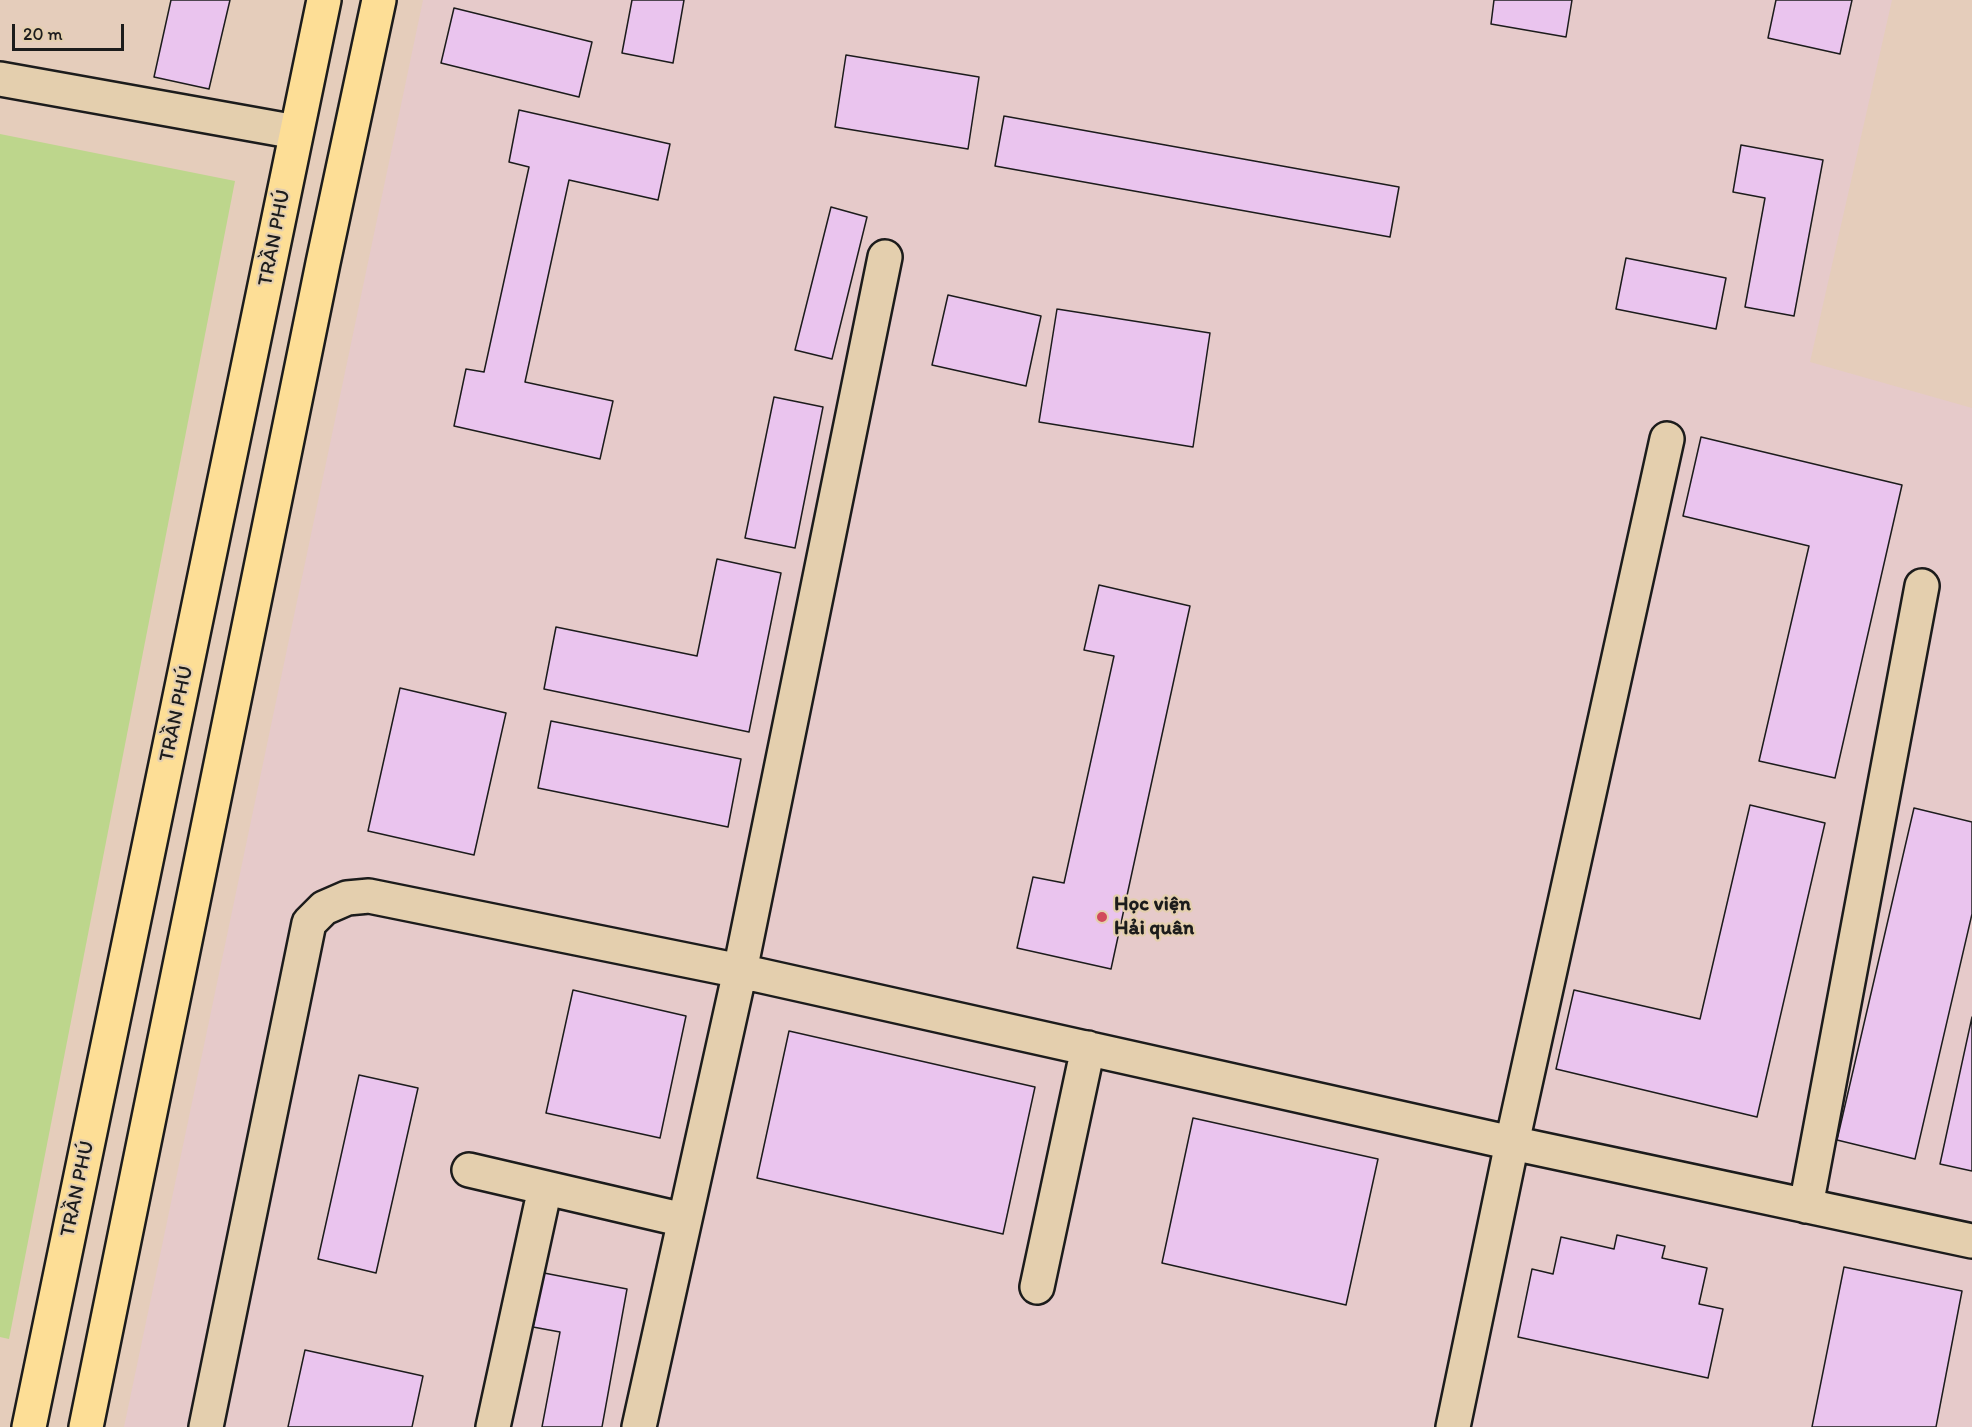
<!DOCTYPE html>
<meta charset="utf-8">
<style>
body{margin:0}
#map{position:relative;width:1972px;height:1427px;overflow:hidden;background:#e5cdbb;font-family:Itim,sans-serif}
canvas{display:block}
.scale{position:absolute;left:12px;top:24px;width:112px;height:27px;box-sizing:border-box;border:3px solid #1c1c1c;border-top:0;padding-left:8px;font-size:18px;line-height:21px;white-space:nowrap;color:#1c1c1c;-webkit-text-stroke:4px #e4cfae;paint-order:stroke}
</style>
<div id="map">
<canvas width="1972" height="1427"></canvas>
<div class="scale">20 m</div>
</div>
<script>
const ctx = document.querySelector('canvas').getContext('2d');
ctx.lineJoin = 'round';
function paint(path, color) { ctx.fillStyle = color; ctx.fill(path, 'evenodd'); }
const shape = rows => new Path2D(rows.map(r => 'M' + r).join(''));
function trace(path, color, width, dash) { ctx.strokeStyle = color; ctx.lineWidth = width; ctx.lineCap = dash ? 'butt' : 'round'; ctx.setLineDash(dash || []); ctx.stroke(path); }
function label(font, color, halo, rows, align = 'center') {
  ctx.font = font + ' Itim,sans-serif'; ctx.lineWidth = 4.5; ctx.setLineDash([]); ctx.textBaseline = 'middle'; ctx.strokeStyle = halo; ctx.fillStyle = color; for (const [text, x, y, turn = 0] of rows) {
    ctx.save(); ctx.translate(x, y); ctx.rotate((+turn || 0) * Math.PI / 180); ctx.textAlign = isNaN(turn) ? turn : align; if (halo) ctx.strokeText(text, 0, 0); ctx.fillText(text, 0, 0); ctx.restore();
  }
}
paint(shape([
 [423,0,1892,0,1810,362,1972,408,1972,1427,124,1427]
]), '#e6caca');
paint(shape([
 [0,134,235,181,9,1339,0,1337]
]), '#bdd68c');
const building = shape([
 [171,0,230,0,209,89,154,77,171,0],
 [632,0,684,0,673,63,622,53,632,0],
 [1494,0,1572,0,1566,37,1491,24,1494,0],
 [1776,0,1852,0,1840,54,1768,38,1776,0],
 [454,8,592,42,579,97,441,63,454,8],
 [846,55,979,77,968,149,835,127,846,55],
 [519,110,670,144,658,200,569,180,525,382,613,401,600,459,454,426,466,369,484,372,529,167,509,162,519,110],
 [1004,116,1399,187,1390,237,995,166,1004,116],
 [1741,145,1823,160,1794,316,1745,307,1765,198,1733,192,1741,145],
 [831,207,867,217,832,359,795,350,831,207],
 [1626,258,1726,278,1716,329,1616,309,1626,258],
 [948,295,1041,316,1026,386,932,365,948,295],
 [1057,309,1210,333,1193,447,1039,422,1057,309],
 [774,397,823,407,795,548,745,538,774,397],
 [1701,437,1902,485,1835,778,1759,761,1809,546,1683,516,1701,437],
 [717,559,781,573,749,732,544,689,556,627,697,656,717,559],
 [1099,585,1190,606,1111,969,1017,948,1033,877,1064,883,1114,656,1084,650,1099,585],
 [400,688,506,713,474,855,368,831,400,688],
 [551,721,741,759,728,827,538,788,551,721],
 [1750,805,1825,823,1757,1117,1556,1069,1574,990,1700,1019,1750,805],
 [1914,808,1972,822,1972,914,1915,1159,1837,1140,1914,808],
 [573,990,686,1016,660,1138,546,1113,573,990],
 [1972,1017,1972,1171,1940,1164,1972,1017],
 [789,1031,1035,1087,1003,1234,757,1178,789,1031],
 [359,1075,418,1088,376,1273,318,1259,359,1075],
 [1193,1118,1378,1159,1346,1305,1162,1263,1193,1118],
 [1617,1235,1665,1246,1662,1258,1707,1268,1699,1304,1723,1309,1708,1378,1518,1337,1532,1269,1553,1274,1561,1237,1614,1249,1617,1235],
 [1844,1267,1962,1291,1936,1427,1812,1427,1844,1267],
 [544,1273,627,1289,602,1427,542,1427,560,1332,533,1327,544,1273],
 [305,1350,423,1376,412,1427,288,1427,305,1350]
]);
paint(building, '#eac4ee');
trace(building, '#1c1c1c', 1.5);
const minor = shape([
 [0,79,296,132],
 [469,1170,684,1220],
 [1806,1206,1922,586],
 [1037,1287,1088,1048],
 [206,1427,309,923,324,908,347,898,369,896,740,971,1512,1143,1972,1241],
 [493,1427,545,1188],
 [639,1427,740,971,885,257],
 [1453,1427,1512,1143,1667,439]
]);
const major = shape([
 [29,1427,324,0],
 [86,1427,323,263,379,0]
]);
trace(minor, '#1c1c1c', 38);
trace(major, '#1c1c1c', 38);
trace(minor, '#e4cfae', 33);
trace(major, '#fdde96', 33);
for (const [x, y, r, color] of [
 [1102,917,6,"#d1495b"]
]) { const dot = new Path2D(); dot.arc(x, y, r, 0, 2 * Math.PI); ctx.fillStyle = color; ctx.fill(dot); trace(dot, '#e4cfae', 2); }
label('21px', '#1c1c1c', '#e4cfae', [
 ["TRẦN PHÚ",275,238,-79],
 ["TRẦN PHÚ",177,714,-78],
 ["TRẦN PHÚ",78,1189,-78]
]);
label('bold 21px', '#1c1c1c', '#e4cfae', [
 ["Học viện",1114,905],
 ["Hải quân",1114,929]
], 'left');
</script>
